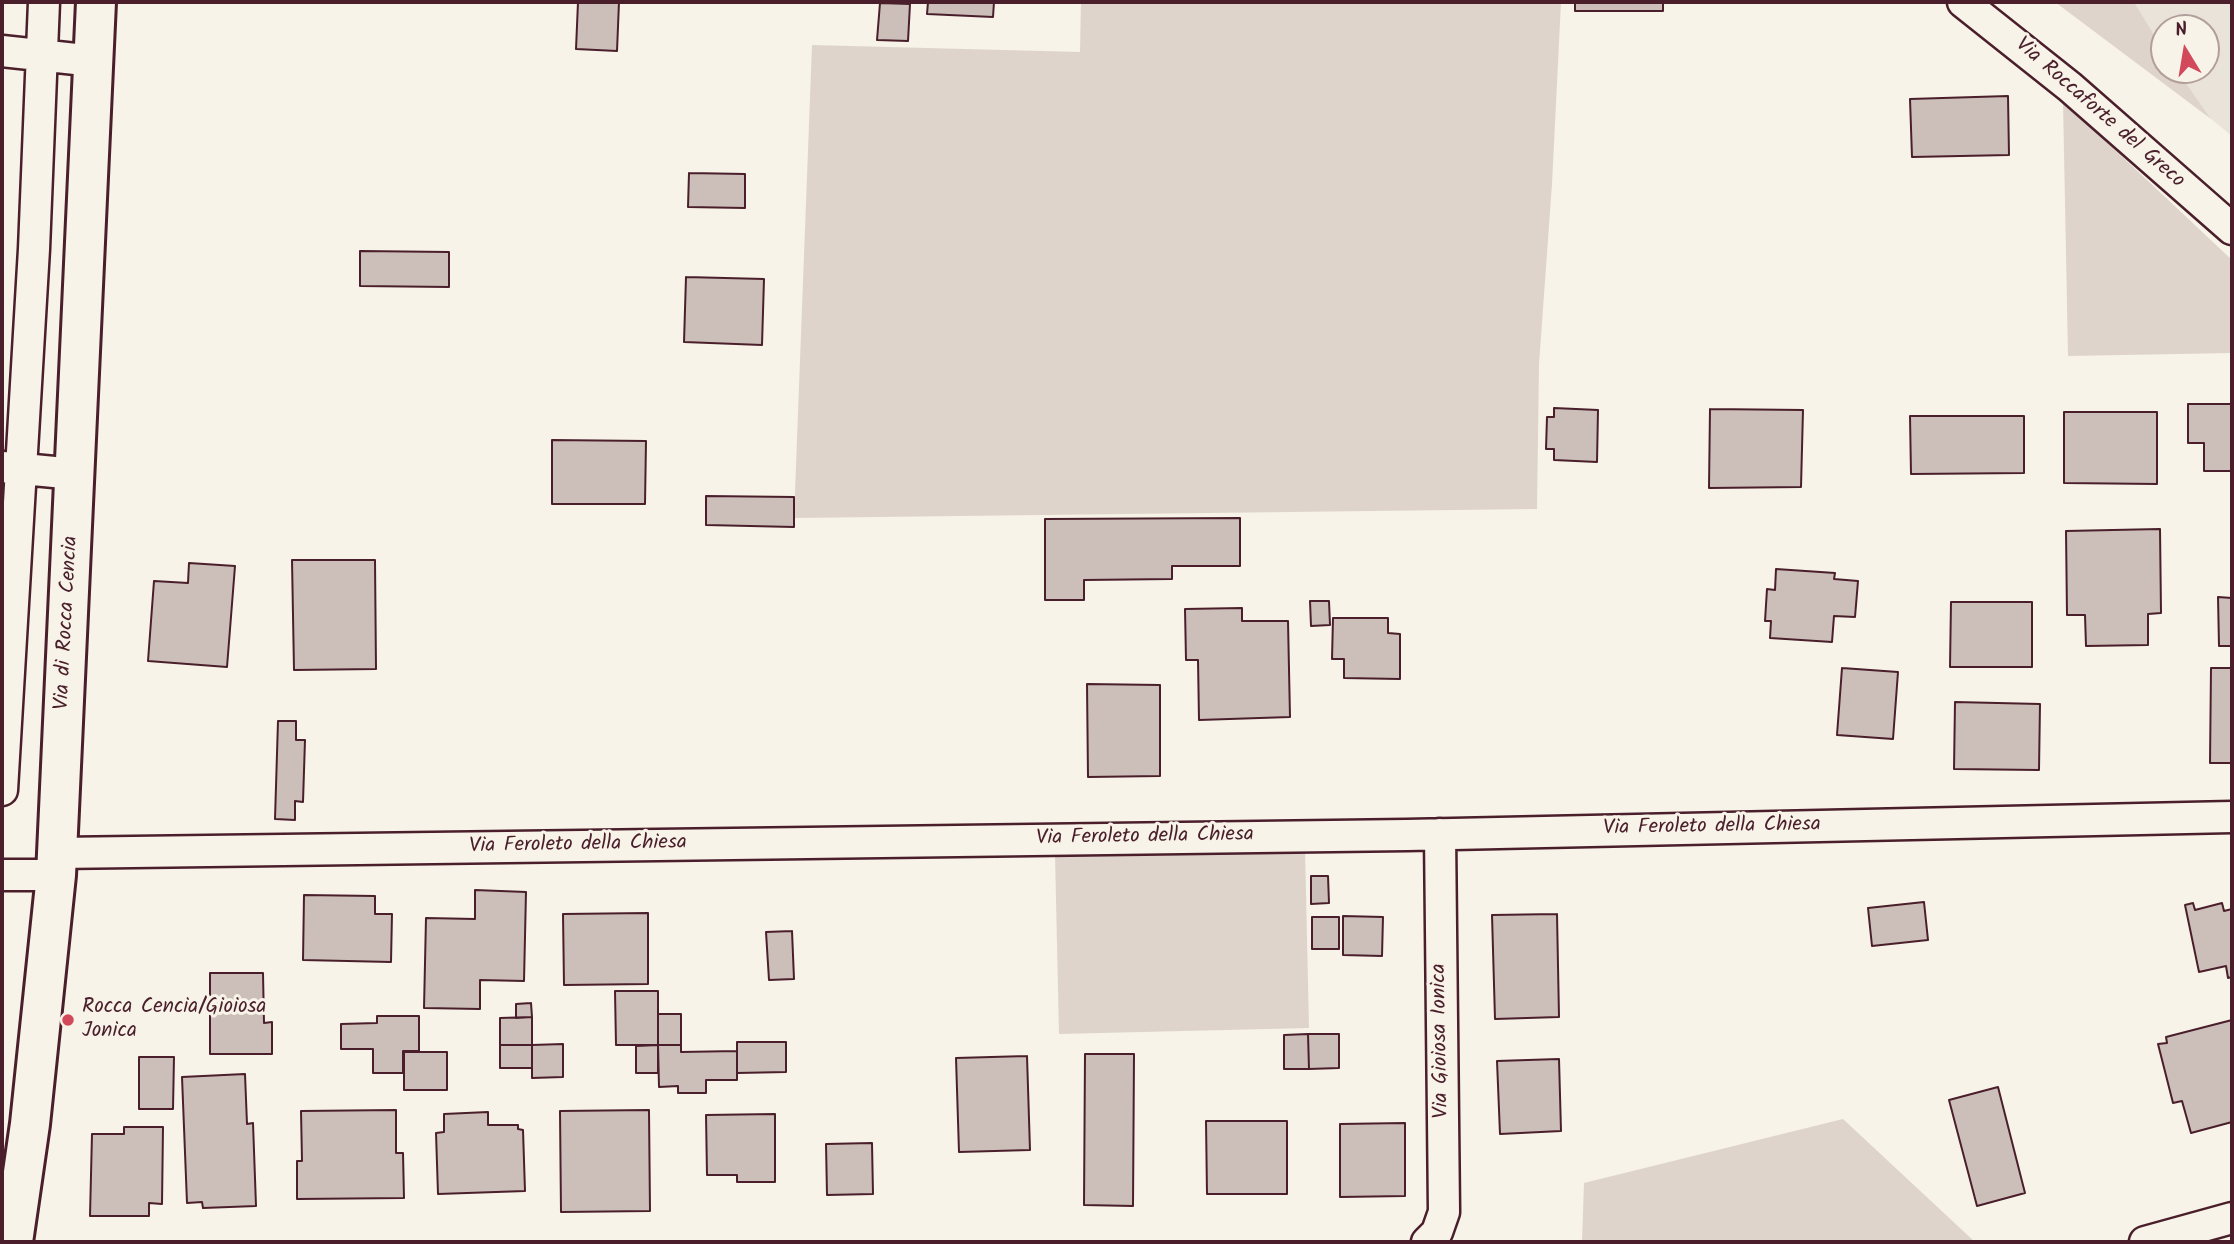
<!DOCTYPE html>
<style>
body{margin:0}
#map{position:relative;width:2234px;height:1244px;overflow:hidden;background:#f7f3e8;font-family:Kalam,sans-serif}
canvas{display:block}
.frame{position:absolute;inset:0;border:4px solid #4a1f2b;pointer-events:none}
.north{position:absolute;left:2150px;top:14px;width:70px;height:70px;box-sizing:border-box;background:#f7f3e8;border:2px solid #b29e9c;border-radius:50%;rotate:349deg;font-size:19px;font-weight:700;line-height:28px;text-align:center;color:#4a1f2b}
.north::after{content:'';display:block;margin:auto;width:24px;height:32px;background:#d1495b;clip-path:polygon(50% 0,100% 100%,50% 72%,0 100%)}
</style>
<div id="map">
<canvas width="2234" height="1244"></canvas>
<div class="frame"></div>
<div class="north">N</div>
</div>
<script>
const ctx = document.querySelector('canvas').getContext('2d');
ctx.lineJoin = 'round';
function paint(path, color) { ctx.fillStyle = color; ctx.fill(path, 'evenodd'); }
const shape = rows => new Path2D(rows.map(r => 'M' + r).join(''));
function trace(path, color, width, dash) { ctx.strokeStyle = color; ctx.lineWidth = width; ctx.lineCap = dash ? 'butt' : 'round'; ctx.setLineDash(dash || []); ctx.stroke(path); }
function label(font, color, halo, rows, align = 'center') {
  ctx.font = font + ' Kalam,sans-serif'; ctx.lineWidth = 6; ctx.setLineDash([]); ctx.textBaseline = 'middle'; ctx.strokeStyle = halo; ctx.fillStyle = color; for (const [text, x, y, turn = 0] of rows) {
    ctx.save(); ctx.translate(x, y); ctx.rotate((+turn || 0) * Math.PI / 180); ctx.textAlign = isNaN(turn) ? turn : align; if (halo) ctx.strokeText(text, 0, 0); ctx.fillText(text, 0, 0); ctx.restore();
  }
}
paint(shape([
 [2134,2,2232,2,2232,136,2211,119,2177,70,2206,70,2206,28,2164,28,2164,51]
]), '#eae3da');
paint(shape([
 [1081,2,1561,2,1552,184,1539,364,1537,509,794,518,812,45,1080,52],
 [2055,2,2134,2,2164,51,2164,70,2177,70,2211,119],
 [2063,101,2232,260,2232,353,2068,356],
 [1305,848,1309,1028,1059,1034,1055,854],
 [1843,1119,1975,1242,1582,1242,1584,1183]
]), '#ded4cc');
const building = shape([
 [578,2,619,2,617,51,576,49,578,2],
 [928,2,994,2,993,17,927,14,928,2],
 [1575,2,1663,2,1663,11,1575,11,1575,2],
 [880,3,910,4,908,41,877,40,880,3],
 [2008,96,2009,155,1912,157,1910,99,2008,96],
 [689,173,745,174,745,208,688,207,689,173],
 [360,251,449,252,449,287,360,286,360,251],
 [686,277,764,279,762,345,684,342,686,277],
 [2188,404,2232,404,2232,471,2204,471,2204,443,2188,443,2188,404],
 [1554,408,1598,410,1597,462,1554,460,1554,449,1546,449,1547,417,1554,417,1554,408],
 [1710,409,1803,410,1801,487,1709,488,1710,409],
 [2064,412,2157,412,2157,484,2064,483,2064,412],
 [1910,416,2024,416,2024,473,1911,474,1910,416],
 [552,440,646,441,645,504,552,504,552,440],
 [706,496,794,497,794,527,706,525,706,496],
 [1240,518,1240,566,1172,566,1172,579,1084,580,1084,600,1045,600,1045,519,1240,518],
 [2160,529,2161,613,2148,614,2148,645,2086,646,2085,615,2067,615,2066,531,2160,529],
 [292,560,375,560,376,669,294,670,292,560],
 [189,563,235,566,227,667,148,661,154,581,188,583,189,563],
 [1776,569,1835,573,1834,579,1858,581,1855,617,1834,616,1832,642,1770,638,1771,621,1765,621,1767,589,1775,590,1776,569],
 [2218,597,2232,598,2232,646,2219,646,2218,597],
 [1310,601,1329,601,1330,625,1311,626,1310,601],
 [1951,602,2032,602,2032,667,1950,667,1951,602],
 [1242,608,1242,621,1288,621,1290,717,1199,720,1198,660,1186,660,1185,609,1242,608],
 [1333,618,1388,618,1388,633,1400,634,1400,679,1344,678,1344,659,1332,659,1333,618],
 [1842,668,1898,672,1893,739,1837,735,1842,668],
 [2211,668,2232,668,2232,763,2210,763,2211,668],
 [1087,684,1160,685,1160,776,1088,777,1087,684],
 [1955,702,2040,704,2039,770,1954,769,1955,702],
 [278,721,296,721,296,740,305,740,303,802,295,801,295,820,275,819,278,721],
 [1311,876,1328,876,1329,903,1311,904,1311,876],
 [475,890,526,892,524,981,480,980,480,1009,424,1008,426,918,475,919,475,890],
 [304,895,375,896,375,914,392,914,391,962,303,960,304,895],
 [1924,902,1928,940,1872,946,1868,908,1924,902],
 [2193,903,2195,910,2222,903,2224,911,2232,909,2232,977,2228,978,2226,966,2199,972,2185,905,2193,903],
 [648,913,648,984,564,985,563,914,648,913],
 [1557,914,1559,1017,1495,1019,1492,915,1557,914],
 [1343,916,1383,917,1382,956,1343,955,1343,916],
 [1312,917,1339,917,1339,949,1312,949,1312,917],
 [792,931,794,979,769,980,766,932,792,931],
 [210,973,263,973,264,1023,272,1022,272,1054,210,1054,210,973],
 [615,991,658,991,658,1045,616,1045,615,991],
 [531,1003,532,1017,516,1018,516,1004,531,1003],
 [658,1014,681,1014,681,1045,658,1045,658,1014],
 [377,1016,419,1016,419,1051,403,1051,403,1073,373,1073,373,1049,341,1049,341,1024,377,1023,377,1016],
 [532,1017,532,1045,500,1045,500,1018,532,1017],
 [2232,1020,2232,1122,2191,1133,2182,1101,2173,1103,2158,1044,2167,1043,2166,1037,2232,1020],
 [1308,1034,1309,1069,1284,1069,1284,1035,1308,1034],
 [1308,1034,1339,1034,1339,1068,1309,1069,1308,1034],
 [737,1042,786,1042,786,1072,737,1073,737,1042],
 [563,1044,563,1077,532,1078,532,1045,563,1044],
 [500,1045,532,1045,532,1068,500,1068,500,1045],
 [658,1045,658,1073,636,1073,636,1046,658,1045],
 [658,1045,681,1045,681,1052,737,1051,737,1080,706,1080,706,1093,678,1093,678,1086,659,1087,658,1045],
 [404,1052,447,1052,447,1090,404,1090,404,1052],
 [1085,1054,1134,1054,1133,1206,1084,1205,1085,1054],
 [1027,1056,1030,1150,959,1152,956,1058,1027,1056],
 [139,1057,174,1057,173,1109,139,1109,139,1057],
 [1559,1059,1561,1131,1500,1134,1497,1061,1559,1059],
 [245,1074,247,1124,253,1123,256,1206,203,1208,202,1202,187,1203,182,1077,245,1074],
 [1998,1087,2025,1193,1977,1206,1949,1100,1998,1087],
 [396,1110,396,1153,403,1153,404,1198,297,1199,297,1161,302,1161,301,1111,396,1110],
 [649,1110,650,1211,561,1212,560,1111,649,1110],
 [488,1112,488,1125,518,1125,518,1129,523,1130,525,1191,438,1194,436,1133,444,1132,444,1114,488,1112],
 [775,1114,775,1182,737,1182,737,1175,707,1175,706,1115,775,1114],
 [1206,1121,1287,1121,1287,1194,1207,1194,1206,1121],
 [1405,1123,1405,1196,1340,1197,1340,1124,1405,1123],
 [124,1127,163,1127,162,1204,149,1203,149,1216,90,1216,92,1134,124,1134,124,1127],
 [872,1143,873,1194,827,1195,826,1144,872,1143]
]);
paint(building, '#ccbfb9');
trace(building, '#4a1f2b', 2);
const minor = shape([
 [1963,2,2070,87,2232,229],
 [2,51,94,61],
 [2,467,75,474],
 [2,790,34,249,44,2],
 [58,853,1407,835,2232,817],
 [2,875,56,875],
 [1427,1242,1437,1232,1444,1212,1440,834],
 [2145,1242,2232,1218]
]);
const secondary = shape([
 [13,1242,30,1124,56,875,96,2]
]);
trace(minor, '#4a1f2b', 35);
trace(secondary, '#4a1f2b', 44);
trace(minor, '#f7f3e8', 30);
trace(secondary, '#f7f3e8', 38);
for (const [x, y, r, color] of [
 [68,1020,7,"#d1495b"]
]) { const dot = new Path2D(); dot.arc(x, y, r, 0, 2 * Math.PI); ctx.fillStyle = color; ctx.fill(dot); trace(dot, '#f7f3e8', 2.5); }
label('21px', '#4a1f2b', '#f7f3e8', [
 ["Via Roccaforte del Greco",2099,114,41],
 ["Via di Rocca Cencia",68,623,-87],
 ["Via Feroleto della Chiesa",1712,828,-1],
 ["Via Feroleto della Chiesa",1145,838,-1],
 ["Via Feroleto della Chiesa",578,846,-1],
 ["Via Gioiosa Ionica",1442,1041,-91]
]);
label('21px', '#4a1f2b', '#f7f3e8', [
 ["Rocca Cencia/Gioiosa",82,1008],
 ["Jonica",82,1032]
], 'left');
</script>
